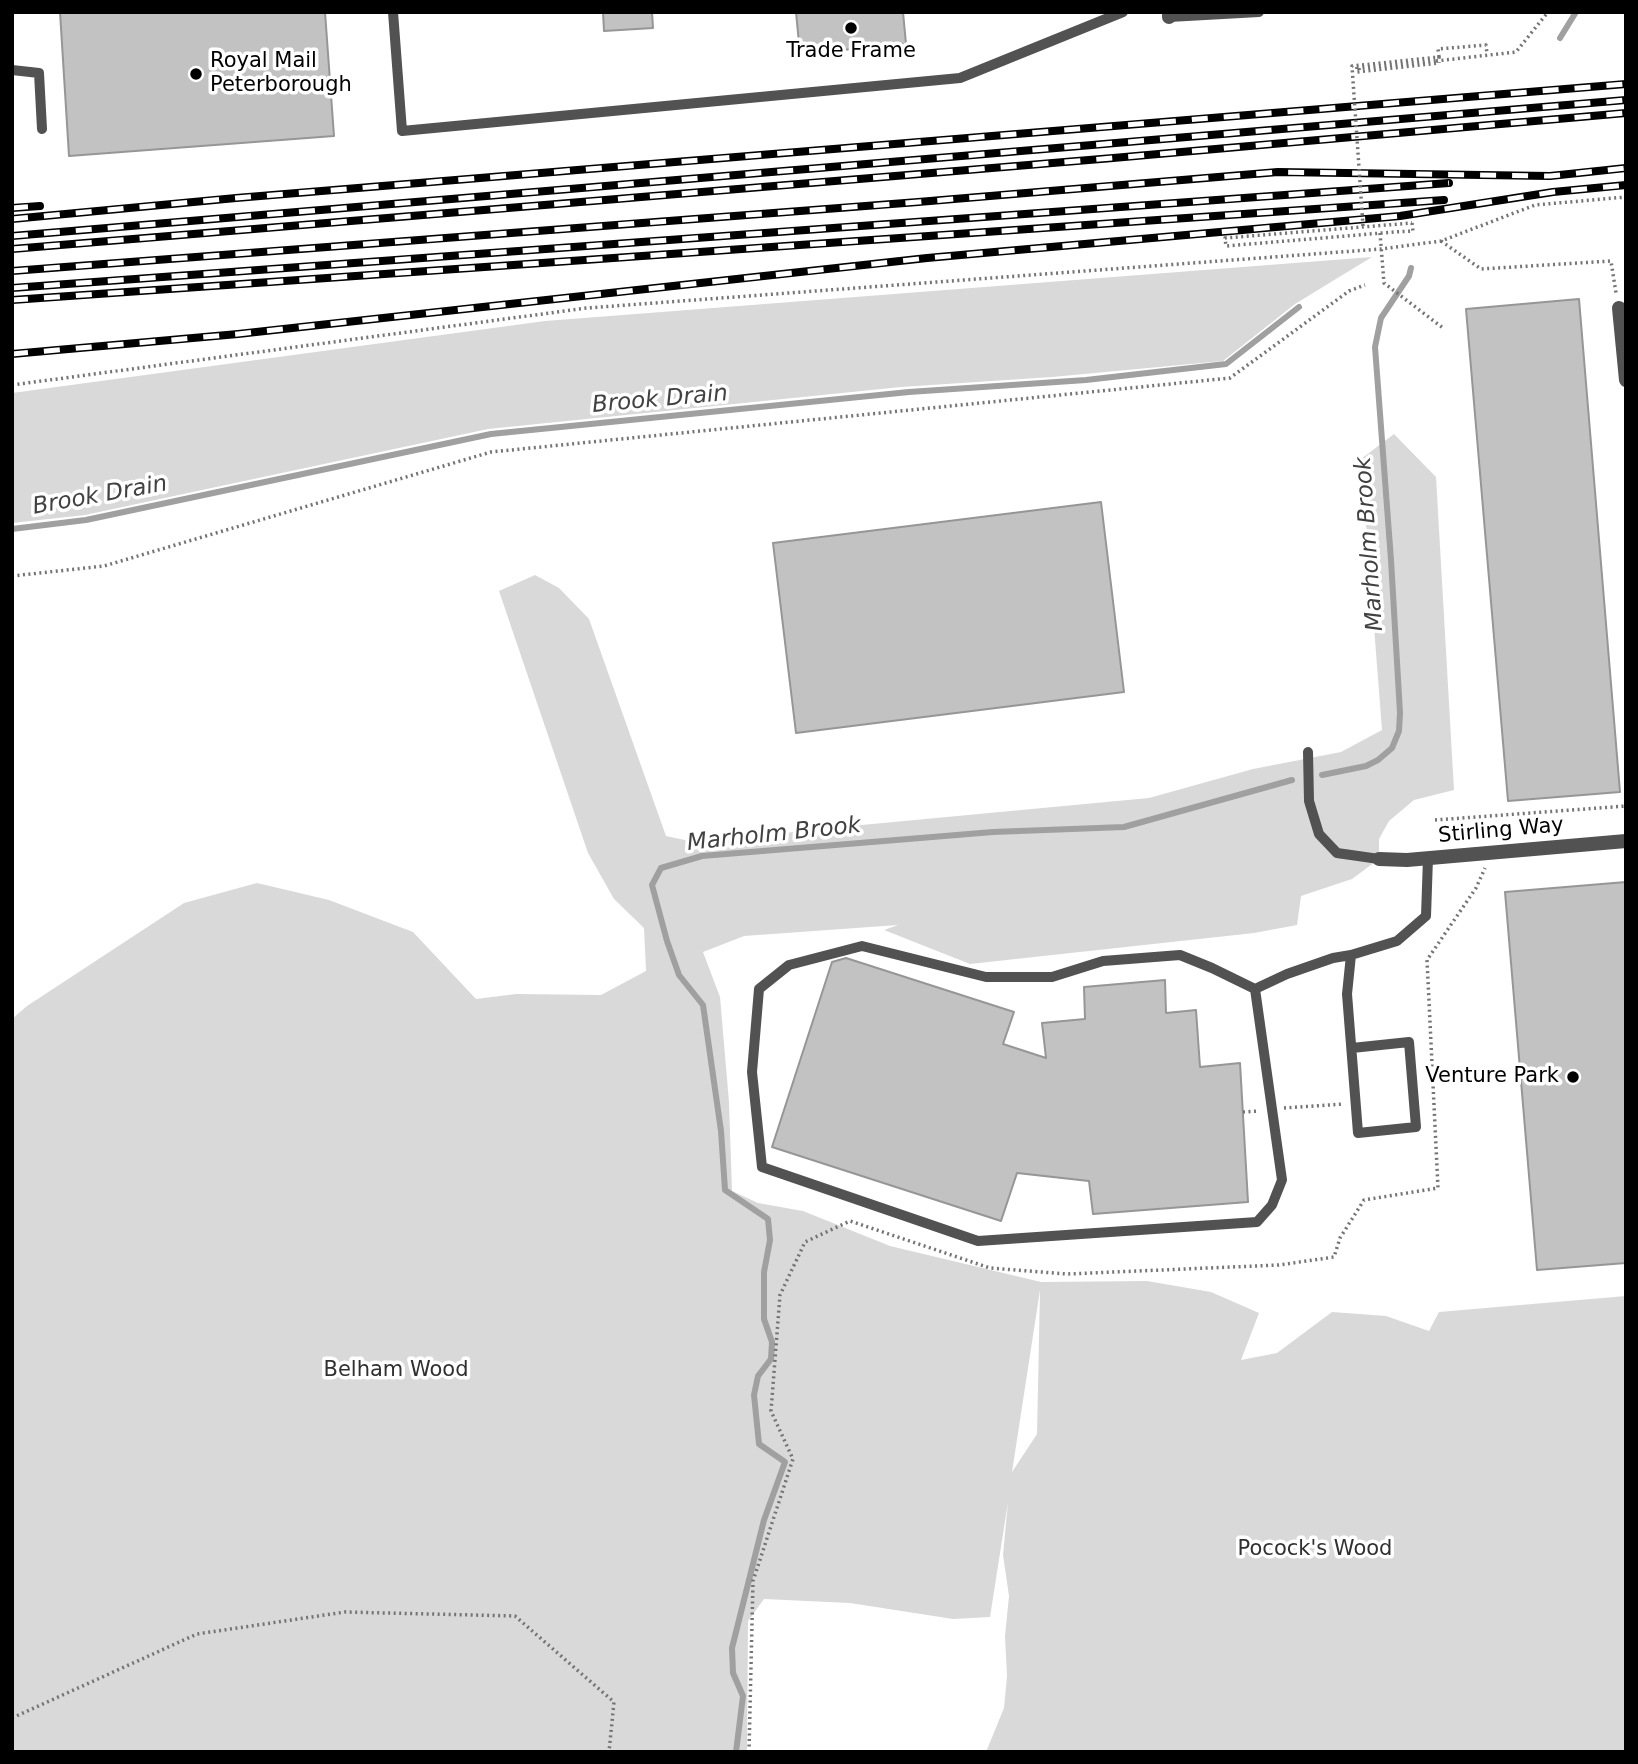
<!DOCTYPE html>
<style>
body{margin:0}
#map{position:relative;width:1638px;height:1764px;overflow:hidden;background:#fff;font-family:"DejaVu Sans",sans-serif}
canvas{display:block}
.frame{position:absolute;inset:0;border:14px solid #000;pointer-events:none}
</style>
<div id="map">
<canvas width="1638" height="1764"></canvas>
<div class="frame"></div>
</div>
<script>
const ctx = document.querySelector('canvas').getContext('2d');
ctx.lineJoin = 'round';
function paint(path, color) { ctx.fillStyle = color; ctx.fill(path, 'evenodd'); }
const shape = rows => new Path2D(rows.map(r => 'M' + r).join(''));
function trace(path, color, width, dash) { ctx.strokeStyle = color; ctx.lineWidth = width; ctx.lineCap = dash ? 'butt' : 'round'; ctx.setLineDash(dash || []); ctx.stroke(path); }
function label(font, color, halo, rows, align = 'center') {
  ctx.font = font + ' "DejaVu Sans",sans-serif'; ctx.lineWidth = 7; ctx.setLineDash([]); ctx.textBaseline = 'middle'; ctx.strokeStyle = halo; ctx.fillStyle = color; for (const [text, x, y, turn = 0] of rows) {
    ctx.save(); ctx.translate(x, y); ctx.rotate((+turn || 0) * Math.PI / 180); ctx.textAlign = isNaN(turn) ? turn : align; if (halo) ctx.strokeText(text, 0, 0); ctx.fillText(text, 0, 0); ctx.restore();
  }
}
paint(shape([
 [1372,257,1295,304,1223,361,1052,377,901,387,488,429,85,515,12,523,12,393,545,321],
 [1394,434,1436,477,1454,790,1414,800,1389,821,1379,839,1379,859,1352,879,1301,896,1297,925,1254,933,970,964,884,930,898,925,744,936,703,952,720,997,729,1102,732,1191,758,1203,803,1211,890,1246,1041,1282,1147,1281,1211,1292,1259,1313,1241,1360,1277,1353,1332,1312,1386,1316,1429,1331,1439,1312,1626,1296,1626,1752,986,1752,1004,1708,1007,1676,1005,1636,1009,1596,1003,1555,1008,1502,990,1617,953,1619,850,1603,764,1599,748,1621,747,1752,12,1752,12,1019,27,1006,184,903,257,883,329,900,413,932,476,999,516,994,601,995,646,971,644,928,614,899,588,853,499,591,535,575,559,588,589,619,666,836,699,843,819,829,1149,798,1253,769,1341,752,1382,730,1361,459],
 [1040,1290,1037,1434,1012,1472]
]), '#d9d9d9');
trace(shape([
 [1560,38,1576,12],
 [12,529,86,520,491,434,909,392,1086,380,1226,364,1299,307],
 [1322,775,1366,766,1378,760,1392,748,1399,731,1400,713,1391,560,1375,347,1381,318,1409,276,1411,268],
 [736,1752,743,1696,733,1673,732,1648,764,1520,785,1462,759,1444,754,1395,758,1376,771,1359,772,1342,764,1319,764,1272,770,1240,768,1219,725,1190,721,1131,703,1005,679,975,667,941,652,885,661,868,702,856,993,832,1124,827,1292,780]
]), '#a0a0a0', 6);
const building = shape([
 [60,12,325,12,334,136,69,156,60,12],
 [603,12,652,12,653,28,604,31,603,12],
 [796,12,903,12,906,44,800,54,796,12],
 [1579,299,1620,792,1508,801,1466,309,1579,299],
 [1101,502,1124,692,796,733,773,543,1101,502],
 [1626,882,1626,1263,1537,1270,1505,892,1626,882],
 [846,958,1014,1012,1003,1044,1046,1058,1042,1023,1085,1019,1084,987,1165,980,1166,1013,1196,1010,1200,1067,1240,1063,1248,1202,1093,1214,1089,1181,1017,1173,1001,1221,772,1147,832,962,846,958]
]);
paint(building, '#c2c2c2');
trace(building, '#969696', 2);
trace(shape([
 [1570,13,1570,12],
 [1439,57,1438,49,1486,45,1487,54],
 [1436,61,1516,52,1548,12],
 [1412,223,1413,231,1394,232,1226,246,1225,238,1412,223],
 [1380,233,1384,283,1443,328],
 [1441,241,1481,269,1611,261,1616,293],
 [12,385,587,308,1381,249,1441,241,1535,205,1626,197],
 [12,576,104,566,491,452,1230,378,1349,291,1365,285],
 [1435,820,1626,806],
 [1284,1108,1343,1104],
 [1243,1112,1259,1111],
 [12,1718,197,1634,345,1612,515,1616,614,1702,609,1752],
 [749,1752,753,1581,793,1459,771,1411,780,1295,805,1242,850,1221,990,1268,1067,1274,1279,1265,1334,1257,1340,1238,1364,1200,1438,1188,1427,960,1476,888,1485,868]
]), '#747474', 3.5, [2, 3.5]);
trace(shape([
 [393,12,402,131,960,78,1123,12],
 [1169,17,1259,12],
 [12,70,39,73,42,129],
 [1308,752,1309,801,1319,834,1337,853,1379,859],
 [1255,989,1212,968,1180,955,1103,961,1052,977,986,977,862,946,789,965,759,989,752,1072,762,1167,978,1241,1257,1222,1272,1205,1282,1180,1255,989,1287,974,1333,958,1351,955],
 [1352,1048,1409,1042,1416,1127,1358,1133,1347,994,1351,955,1397,941,1426,916,1428,858]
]), '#525252', 10);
trace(shape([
 [1169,12,1169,17],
 [1619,308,1626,380],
 [1379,859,1407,860,1626,841]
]), '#525252', 14);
const rail = shape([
 [12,208,40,206],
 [12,219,236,198,1626,84],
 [12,236,1626,100],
 [12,249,1113,158,1626,113],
 [12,271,918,202,1278,172,1550,176,1626,168],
 [12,288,1449,183],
 [12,300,1444,200],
 [12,354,238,334,927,258,1400,216,1553,192,1626,185]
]);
trace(rail, '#000', 8);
trace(rail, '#fff', 5, [16]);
trace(shape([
 [1357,67,1357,72,1439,63],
 [1359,70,1359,68,1436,61],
 [1363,226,1352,66,1439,57,1439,63]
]), '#747474', 3.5, [2, 3.5]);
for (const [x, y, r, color] of [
 [851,28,7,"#000"],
 [196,74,7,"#000"],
 [1573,1077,7,"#000"]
]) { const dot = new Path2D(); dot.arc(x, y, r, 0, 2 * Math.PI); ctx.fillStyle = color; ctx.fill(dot); trace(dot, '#fff', 2.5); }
label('21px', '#000', '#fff', [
 ["Trade Frame",851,52],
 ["Royal Mail",210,62,"left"],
 ["Peterborough",210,86,"left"],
 ["Venture Park",1559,1077,"right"]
]);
label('21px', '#000', '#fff', [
 ["Stirling Way",1501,831,-5]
]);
label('21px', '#303030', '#fff', [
 ["Belham Wood",396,1371],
 ["Pocock's Wood",1315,1550]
]);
label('italic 23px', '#414141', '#fff', [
 ["Brook Drain",660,400,-5],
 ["Brook Drain",100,496,-10],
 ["Marholm Brook",1370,544,-94],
 ["Marholm Brook",774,835,-6]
]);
</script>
